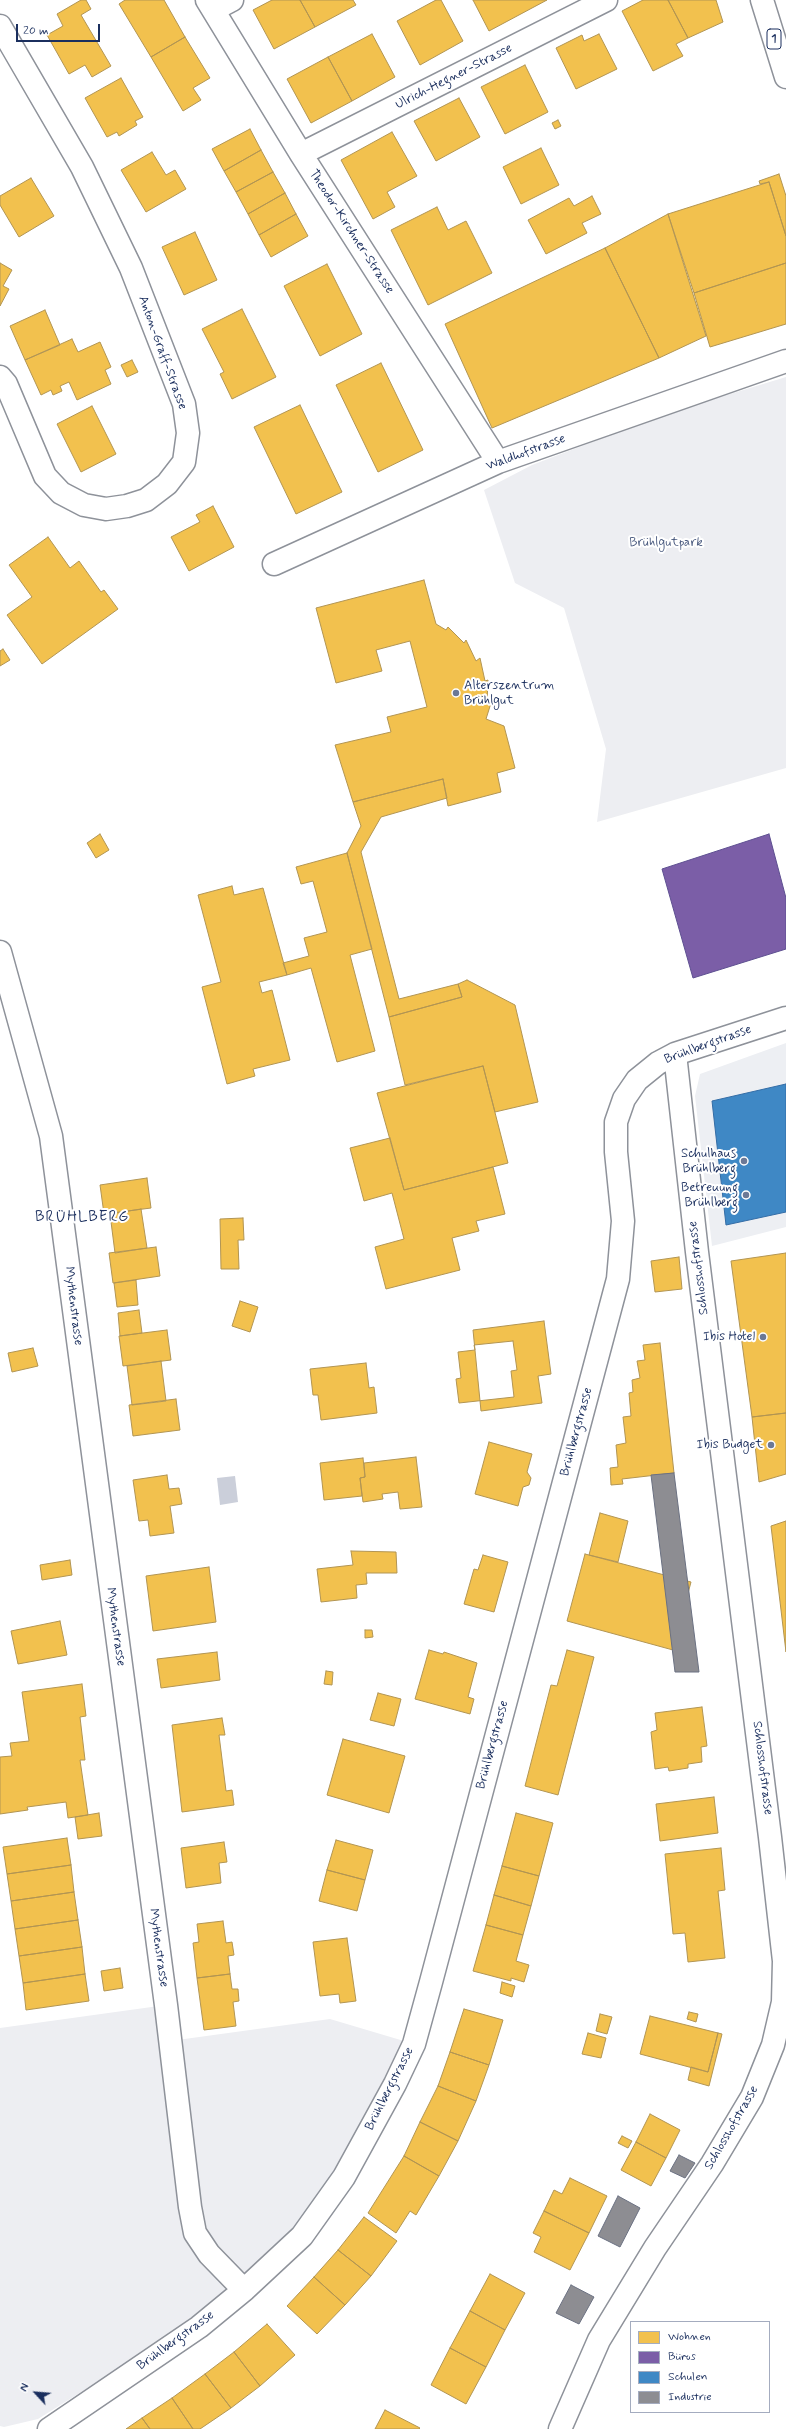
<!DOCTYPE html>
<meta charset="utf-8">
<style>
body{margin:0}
#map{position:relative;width:786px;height:2429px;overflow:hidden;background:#fff;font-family:Mynerve,sans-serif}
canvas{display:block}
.legend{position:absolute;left:630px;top:2321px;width:140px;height:92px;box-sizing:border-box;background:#fff;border:1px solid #a4acbf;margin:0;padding:5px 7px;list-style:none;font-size:12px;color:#1b2f5e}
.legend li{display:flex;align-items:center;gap:8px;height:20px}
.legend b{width:20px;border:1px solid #a4acbf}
.north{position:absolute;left:16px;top:2373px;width:40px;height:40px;-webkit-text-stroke:3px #fff;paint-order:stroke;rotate:296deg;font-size:11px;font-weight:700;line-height:16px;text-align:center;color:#1b2f5e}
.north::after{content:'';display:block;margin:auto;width:14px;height:18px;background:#1b2f5e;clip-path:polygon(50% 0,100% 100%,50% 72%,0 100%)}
.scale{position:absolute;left:16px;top:24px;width:84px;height:18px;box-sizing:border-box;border:2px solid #1b2f5e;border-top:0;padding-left:5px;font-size:12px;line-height:14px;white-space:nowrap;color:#1b2f5e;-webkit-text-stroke:3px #fff;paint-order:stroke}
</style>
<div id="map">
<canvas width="786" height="2429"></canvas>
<ul class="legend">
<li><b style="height:11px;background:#f2c14e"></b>Wohnen</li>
<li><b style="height:11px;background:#7b5ea7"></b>Büros</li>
<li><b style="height:11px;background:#3f88c5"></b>Schulen</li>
<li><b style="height:11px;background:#8d8d92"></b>Industrie</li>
</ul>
<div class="north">N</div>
<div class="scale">20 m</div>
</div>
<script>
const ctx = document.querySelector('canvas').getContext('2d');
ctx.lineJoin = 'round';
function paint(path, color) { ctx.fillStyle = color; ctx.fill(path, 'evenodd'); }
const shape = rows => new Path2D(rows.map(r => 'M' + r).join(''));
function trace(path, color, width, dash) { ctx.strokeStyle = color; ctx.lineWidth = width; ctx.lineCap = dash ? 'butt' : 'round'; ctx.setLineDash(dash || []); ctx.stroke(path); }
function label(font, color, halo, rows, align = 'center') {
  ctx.font = font + ' Mynerve,sans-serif'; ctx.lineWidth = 4; ctx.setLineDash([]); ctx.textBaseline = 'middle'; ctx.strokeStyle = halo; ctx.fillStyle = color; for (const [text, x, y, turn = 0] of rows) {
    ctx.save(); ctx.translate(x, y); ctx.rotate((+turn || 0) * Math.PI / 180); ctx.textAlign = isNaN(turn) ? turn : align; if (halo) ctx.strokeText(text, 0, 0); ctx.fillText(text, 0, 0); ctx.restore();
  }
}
paint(shape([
 [786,1043,786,1227,712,1246,695,1096,700,1074]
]), '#edeff3');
paint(shape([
 [786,377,786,768,597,822,606,749,564,608,515,583,484,490,532,465,671,412],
 [166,2005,170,2041,330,2019,414,2044,344,2177,244,2290,38,2419,4,2427,0,2426,0,2028]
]), '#edeef2');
paint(shape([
 [235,1476,238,1502,220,1505,217,1478]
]), '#cbcfda');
const homes = shape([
 [81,0,86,0,91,9,81,15,111,66,92,77,85,65,69,74,47,35,63,26,57,14,81,0],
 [125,0,164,0,185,37,151,57,119,4,125,0],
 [272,0,300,0,315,27,274,49,253,10,272,0],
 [300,0,353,0,356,5,315,27,300,0],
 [436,0,441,0,463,41,420,65,397,21,436,0],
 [473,0,547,0,489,31,473,0],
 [643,0,668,0,688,38,676,44,683,56,653,71,622,11,643,0],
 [668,0,716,0,723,22,688,38,668,0],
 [372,34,395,77,352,101,328,57,372,34],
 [599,34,617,69,576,89,556,48,582,35,584,41,599,34],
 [185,37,210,78,193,88,201,100,183,111,151,57,185,37],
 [328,57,352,101,311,123,287,79,328,57],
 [525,65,548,112,505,134,481,87,525,65],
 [121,78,143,117,135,121,137,125,119,136,117,132,107,137,85,98,121,78],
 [459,98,480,137,436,161,414,121,459,98],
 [558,120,561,126,555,129,552,123,558,120],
 [250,129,261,150,224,171,212,149,250,129],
 [392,132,417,176,387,192,395,207,373,219,341,160,392,132],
 [541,148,559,185,521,204,503,167,541,148],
 [261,150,273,172,236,192,224,171,261,150],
 [152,152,166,175,175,170,186,189,146,212,121,170,152,152],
 [273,172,285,193,248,214,236,192,273,172],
 [779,174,786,196,786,236,769,182,760,184,759,181,779,174],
 [31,178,54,216,19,237,0,205,0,196,31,178],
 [769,182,786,236,786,263,694,293,668,214,769,182],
 [285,193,296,214,259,235,248,214,285,193],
 [592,196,601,214,582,223,587,233,546,254,528,220,569,198,574,206,592,196],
 [437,207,448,230,466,221,492,273,428,305,391,230,437,207],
 [296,214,308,236,271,257,259,235,296,214],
 [668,214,706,336,659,358,605,248,668,214],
 [195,232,217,280,184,295,162,247,195,232],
 [605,248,659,358,492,428,445,324,605,248],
 [0,263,12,270,3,286,9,289,0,306,0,263],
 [786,263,786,324,710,347,694,293,786,263],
 [327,264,362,334,320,356,284,286,327,264],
 [242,309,276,377,232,399,220,374,224,372,202,329,242,309],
 [45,310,60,345,25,360,10,326,45,310],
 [72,339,78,352,100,342,111,367,105,370,111,384,77,400,69,382,60,386,62,391,53,395,51,390,41,395,25,360,72,339],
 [132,360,138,372,127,377,121,365,132,360],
 [381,363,423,450,378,472,336,385,381,363],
 [300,405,342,492,296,514,254,427,300,405],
 [92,406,116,454,81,472,57,424,92,406],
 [213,506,234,547,189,571,171,537,200,522,196,515,213,506],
 [48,537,70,568,79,561,101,592,104,590,118,609,42,664,7,615,32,597,9,565,48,537],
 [424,580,436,624,446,630,448,627,464,643,466,640,476,661,480,658,485,681,488,680,487,703,491,703,486,719,504,726,515,768,497,773,501,792,448,806,443,779,353,802,335,745,391,732,387,717,427,707,410,641,376,650,382,671,336,683,316,608,424,580],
 [3,649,10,660,0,666,0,651,3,649],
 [443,779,447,798,381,817,361,852,399,999,458,984,462,997,389,1017,347,853,361,826,353,802,443,779],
 [100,834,109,850,96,858,87,843,100,834],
 [347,853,372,949,350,955,375,1051,337,1062,311,968,287,975,283,963,309,956,304,938,327,932,313,881,301,884,296,867,347,853],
 [232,886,234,895,263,888,287,975,259,982,262,993,272,990,290,1060,253,1069,255,1076,227,1084,202,987,221,982,198,895,232,886],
 [467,980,515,1005,538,1102,495,1112,483,1066,405,1085,389,1017,462,997,458,984,467,980],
 [483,1066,508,1163,404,1190,377,1093,483,1066],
 [390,1138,404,1190,493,1167,505,1214,476,1221,479,1231,452,1238,460,1270,386,1289,375,1247,404,1239,392,1193,364,1201,350,1148,390,1138],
 [147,1178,151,1208,104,1214,100,1185,147,1178],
 [141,1209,147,1248,115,1253,110,1214,141,1209],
 [243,1218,244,1240,238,1240,239,1269,221,1269,220,1219,243,1218],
 [156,1247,160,1276,113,1283,109,1253,156,1247],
 [786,1253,786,1413,752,1417,731,1261,786,1253],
 [679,1257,682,1289,655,1292,651,1261,679,1257],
 [136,1280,138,1305,117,1307,114,1283,136,1280],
 [240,1301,258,1307,250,1332,232,1326,240,1301],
 [139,1310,142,1333,120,1336,118,1313,139,1310],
 [544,1321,551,1374,538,1376,542,1403,481,1411,473,1330,544,1321],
 [167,1330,171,1360,123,1366,119,1336,167,1330],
 [513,1341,517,1370,511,1371,514,1397,459,1403,456,1379,461,1378,458,1352,475,1350,474,1345,513,1341],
 [660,1343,674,1473,622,1479,623,1484,611,1485,610,1468,618,1467,616,1445,626,1443,623,1417,631,1416,629,1393,633,1392,632,1380,640,1378,637,1361,645,1360,643,1345,660,1343],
 [33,1348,38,1366,12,1372,8,1353,33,1348],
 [161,1361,166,1401,132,1405,127,1366,161,1361],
 [366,1363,369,1388,374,1387,377,1413,321,1420,318,1395,313,1395,310,1369,366,1363],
 [176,1399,180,1430,133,1436,129,1405,176,1399],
 [786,1413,786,1474,759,1482,752,1417,786,1413],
 [489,1442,532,1454,527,1472,531,1478,529,1485,523,1487,518,1506,475,1494,489,1442],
 [416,1457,422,1507,400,1509,398,1492,382,1494,383,1499,363,1502,360,1478,365,1477,364,1463,416,1457],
 [363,1458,365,1477,360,1478,362,1496,324,1500,320,1463,363,1458],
 [167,1475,169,1489,179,1488,182,1504,170,1506,174,1533,150,1536,148,1520,139,1521,133,1480,167,1475],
 [600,1513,628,1521,618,1562,589,1555,600,1513],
 [786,1521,786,1652,771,1526,786,1521],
 [351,1551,396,1552,397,1573,366,1573,367,1584,356,1585,357,1598,321,1602,317,1569,353,1565,351,1551],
 [585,1554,691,1582,673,1650,567,1621,585,1554],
 [483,1555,508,1562,494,1612,464,1604,474,1569,478,1570,483,1555],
 [70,1560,72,1575,42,1580,40,1565,70,1560],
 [209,1567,216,1622,153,1631,146,1576,209,1567],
 [60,1621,67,1655,18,1664,11,1631,60,1621],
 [365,1630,372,1630,373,1637,365,1638,365,1630],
 [429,1650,443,1654,444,1652,477,1663,468,1697,474,1699,470,1714,415,1699,429,1650],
 [567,1650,594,1657,558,1795,525,1786,551,1685,557,1686,567,1650],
 [217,1652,220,1680,161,1688,157,1659,217,1652],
 [326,1671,333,1672,332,1685,324,1684,326,1671],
 [82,1684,86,1716,80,1717,85,1760,80,1760,88,1815,68,1818,66,1802,27,1807,28,1810,0,1814,0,1757,12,1756,10,1743,29,1741,22,1692,82,1684],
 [378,1693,401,1699,394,1726,370,1720,378,1693],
 [702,1707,707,1746,701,1747,702,1762,688,1764,688,1768,669,1771,668,1767,655,1769,651,1732,657,1730,655,1713,702,1707],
 [222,1718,225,1735,219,1735,226,1791,232,1790,234,1805,182,1812,172,1725,222,1718],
 [343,1739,405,1756,389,1813,327,1795,343,1739],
 [714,1797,718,1833,660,1841,656,1804,714,1797],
 [99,1813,102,1836,78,1839,75,1817,99,1813],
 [516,1813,553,1823,539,1876,502,1866,516,1813],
 [67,1838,71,1865,7,1874,3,1847,67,1838],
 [336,1840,373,1850,365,1880,327,1870,336,1840],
 [224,1842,227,1862,219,1863,221,1883,186,1888,181,1848,224,1842],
 [721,1848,725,1890,718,1891,725,1958,688,1962,685,1933,673,1934,665,1854,721,1848],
 [71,1865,74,1892,11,1901,7,1874,71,1865],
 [502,1866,539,1876,531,1906,494,1895,502,1866],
 [327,1870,365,1880,357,1911,319,1901,327,1870],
 [74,1892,78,1920,15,1929,11,1901,74,1892],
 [494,1895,531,1906,523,1935,486,1925,494,1895],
 [78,1920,82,1947,19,1956,15,1929,78,1920],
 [223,1921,226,1943,232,1942,234,1955,228,1956,230,1974,197,1978,193,1943,199,1942,197,1924,223,1921],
 [486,1925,523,1935,516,1961,529,1965,524,1982,511,1978,511,1981,473,1971,486,1925],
 [347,1938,356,2001,340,2003,339,1994,320,1996,313,1942,347,1938],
 [82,1947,85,1974,23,1983,19,1956,82,1947],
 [120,1968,123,1988,104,1991,101,1971,120,1968],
 [85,1974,89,2001,26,2010,23,1983,85,1974],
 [230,1974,232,1989,238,1989,239,2001,233,2002,236,2026,204,2030,197,1978,230,1974],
 [502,1982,515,1986,512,1997,500,1993,502,1982],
 [464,2009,503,2020,489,2065,450,2052,464,2009],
 [689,2012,698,2014,696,2022,687,2019,689,2012],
 [600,2014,612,2017,607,2034,596,2031,600,2014],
 [650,2016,718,2033,708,2072,640,2054,650,2016],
 [588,2033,606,2038,601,2058,582,2054,588,2033],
 [718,2033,722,2034,709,2086,688,2080,691,2067,708,2072,718,2033],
 [450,2052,489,2065,476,2101,438,2086,450,2052],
 [438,2086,476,2101,458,2141,420,2122,438,2086],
 [650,2114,680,2130,666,2158,636,2142,650,2114],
 [420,2122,458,2141,439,2176,404,2156,420,2122],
 [622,2136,632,2141,628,2148,618,2143,622,2136],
 [636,2142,666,2158,651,2186,621,2170,636,2142],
 [404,2156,439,2176,416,2215,410,2211,396,2233,368,2213,404,2156],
 [570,2178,607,2196,589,2233,544,2211,554,2190,562,2194,570,2178],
 [544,2211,589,2233,570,2270,534,2252,541,2237,533,2233,544,2211],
 [364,2217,397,2241,371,2276,338,2250,364,2217],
 [338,2250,371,2276,345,2305,314,2277,338,2250],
 [490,2274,525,2293,505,2330,470,2311,490,2274],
 [314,2277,345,2305,317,2334,287,2306,314,2277],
 [470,2311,505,2330,486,2367,450,2348,470,2311],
 [267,2324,295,2355,260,2386,234,2352,267,2324],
 [450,2348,486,2367,466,2404,431,2385,450,2348],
 [234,2352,260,2386,231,2408,205,2374,234,2352],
 [205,2374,231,2408,200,2429,193,2429,172,2398,205,2374],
 [172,2398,193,2429,150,2429,142,2418,172,2398],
 [385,2410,420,2428,419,2429,375,2429,385,2410],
 [142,2418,150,2429,126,2429,142,2418]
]);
paint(homes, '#f2c14e');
trace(homes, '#b29553', 1);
const offices = shape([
 [769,834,786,898,786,949,693,978,662,869,769,834]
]);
paint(offices, '#7b5ea7');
trace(offices, '#5e5091', 1);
const schools = shape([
 [786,1084,786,1212,726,1225,712,1101,786,1084]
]);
paint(schools, '#3f88c5');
trace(schools, '#346da6', 1);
const industry = shape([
 [674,1473,699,1672,675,1672,651,1475,674,1473],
 [679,2155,695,2163,685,2178,670,2171,679,2155],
 [618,2196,640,2208,620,2247,598,2236,618,2196],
 [571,2285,594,2297,579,2324,556,2313,571,2285]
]);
paint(industry, '#8d8d92');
trace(industry, '#6b7182', 1);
const minor = shape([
 [207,0,301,154,498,462],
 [213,10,232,0],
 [0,26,82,167,131,268,184,404,188,433,184,462,167,484,146,500,127,506,106,509,84,505,61,493,45,476,6,384,0,377],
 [301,154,606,0],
 [274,564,498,462,786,361],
 [0,952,51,1136,166,2005,190,2207,195,2233,209,2254,244,2290],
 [49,2429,199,2327,244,2290,302,2236,344,2177,395,2084,414,2044,431,1982,618,1279,623,1221,616,1152,616,1122,624,1099,637,1080,658,1063,675,1054,786,1018],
 [560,2429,599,2340,655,2248,712,2164,752,2097,773,2045,783,2002,784,1961,770,1837,697,1252,675,1054]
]);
const major = shape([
 [762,0,786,77]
]);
trace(minor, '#8e929a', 25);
trace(major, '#8e929a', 25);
trace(minor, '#fff', 22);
trace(major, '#fff', 22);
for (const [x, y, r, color] of [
 [456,693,4,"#6b7896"],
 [744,1161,4,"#6b7896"],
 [746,1195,4,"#6b7896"],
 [763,1337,4,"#6b7896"],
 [771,1445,4,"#6b7896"]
]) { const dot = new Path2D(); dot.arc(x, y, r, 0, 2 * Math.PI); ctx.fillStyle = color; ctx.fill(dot); trace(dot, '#fff', 1.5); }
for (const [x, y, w] of [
 [774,39,14]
]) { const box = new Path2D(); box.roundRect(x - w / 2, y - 10, w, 20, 3); ctx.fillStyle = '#fff'; ctx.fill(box); trace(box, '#1b2f5e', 1); }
label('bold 12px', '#1b2f5e', null, [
 ["1",774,39]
]);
label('13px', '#1b2f5e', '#fff', [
 ["Ulrich-Hegner-Strasse",454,77,-27],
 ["Theodor-Kirchner-Strasse",351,232,57],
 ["Anton-Graff-Strasse",162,353,70],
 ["Waldhofstrasse",526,453,-20],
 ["Brühlbergstrasse",708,1045,-20],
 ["Schlosshofstrasse",699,1268,-97],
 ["Mythenstrasse",73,1306,83],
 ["Brühlbergstrasse",577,1432,-75],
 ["Mythenstrasse",115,1627,82],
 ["Brühlbergstrasse",493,1745,-75],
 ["Schlosshofstrasse",762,1768,83],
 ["Mythenstrasse",158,1948,82],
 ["Brühlbergstrasse",390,2089,-63],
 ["Schlosshofstrasse",732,2128,-60],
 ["Brühlbergstrasse",176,2341,-36]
]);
label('13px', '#4c5c80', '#fff', [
 ["Brühlgutpark",666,543]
]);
label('13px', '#1b2f5e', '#fff', [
 ["Alterszentrum",464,686,"left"],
 ["Brühlgut",464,701,"left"],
 ["Schulhaus",736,1154],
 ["Brühlberg",736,1169],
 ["Betreuung",738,1188],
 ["Brühlberg",738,1203],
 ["Ibis Hotel",755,1337],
 ["Ibis Budget",763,1445]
], 'right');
ctx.letterSpacing = '1px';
label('15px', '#1b2f5e', '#fff', [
 ["BRÜHLBERG",82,1218]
]);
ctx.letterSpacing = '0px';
</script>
